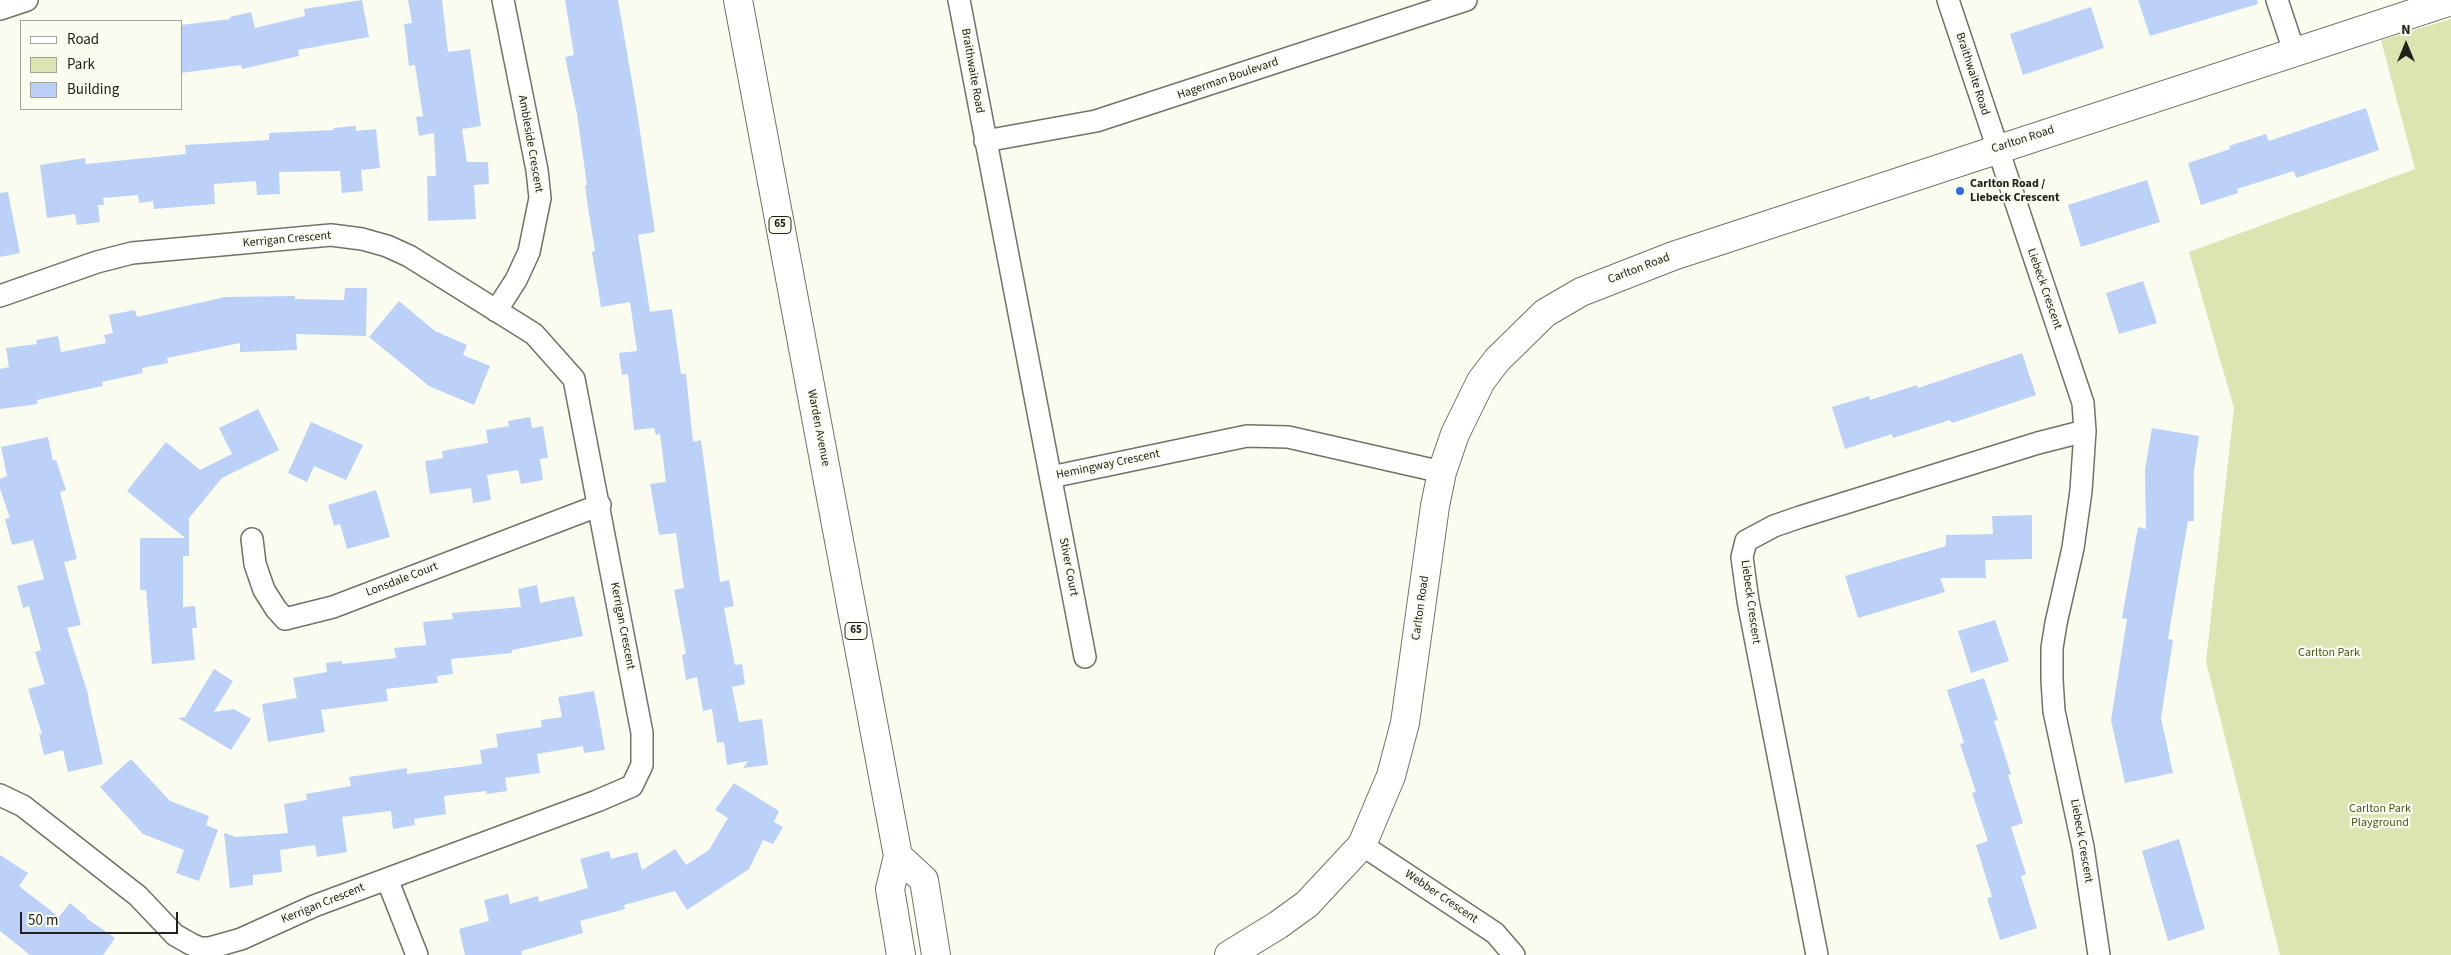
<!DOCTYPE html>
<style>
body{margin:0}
#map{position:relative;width:2451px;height:955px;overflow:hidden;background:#fafcf0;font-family:"Source Sans 3",sans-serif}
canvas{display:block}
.legend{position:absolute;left:20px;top:20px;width:162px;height:90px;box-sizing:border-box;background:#fafcf0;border:1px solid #a3a59c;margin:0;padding:6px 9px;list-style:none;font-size:15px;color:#21221e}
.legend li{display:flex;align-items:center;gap:10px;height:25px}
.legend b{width:25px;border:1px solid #a3a59c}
.north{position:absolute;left:2381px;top:20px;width:50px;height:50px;-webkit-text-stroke:4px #fafcf0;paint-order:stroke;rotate:0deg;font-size:14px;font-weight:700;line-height:20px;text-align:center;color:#21221e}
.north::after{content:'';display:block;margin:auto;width:18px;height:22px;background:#21221e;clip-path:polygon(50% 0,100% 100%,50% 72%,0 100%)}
.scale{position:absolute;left:20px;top:912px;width:158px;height:22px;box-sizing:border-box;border:2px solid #21221e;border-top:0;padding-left:6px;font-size:15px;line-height:18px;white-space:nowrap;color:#21221e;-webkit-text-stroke:4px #fafcf0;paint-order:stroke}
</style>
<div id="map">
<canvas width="2451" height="955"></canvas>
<ul class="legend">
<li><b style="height:6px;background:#fff"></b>Road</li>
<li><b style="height:14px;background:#dce4b1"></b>Park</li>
<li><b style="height:14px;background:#bcd1f7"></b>Building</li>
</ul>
<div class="north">N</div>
<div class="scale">50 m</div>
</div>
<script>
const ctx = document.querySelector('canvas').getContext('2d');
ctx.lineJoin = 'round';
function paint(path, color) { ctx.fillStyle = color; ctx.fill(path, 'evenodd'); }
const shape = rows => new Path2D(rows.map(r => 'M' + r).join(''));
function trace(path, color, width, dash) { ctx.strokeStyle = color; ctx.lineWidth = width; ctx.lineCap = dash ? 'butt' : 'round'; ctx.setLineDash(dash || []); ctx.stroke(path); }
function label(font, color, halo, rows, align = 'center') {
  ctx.font = font + ' "Source Sans 3",sans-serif'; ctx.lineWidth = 4.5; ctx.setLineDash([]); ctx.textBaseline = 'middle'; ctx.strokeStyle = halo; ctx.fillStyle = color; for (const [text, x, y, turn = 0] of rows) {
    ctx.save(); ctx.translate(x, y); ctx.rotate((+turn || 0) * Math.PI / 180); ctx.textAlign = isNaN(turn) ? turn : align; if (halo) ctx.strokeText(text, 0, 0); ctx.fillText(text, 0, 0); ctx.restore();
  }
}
paint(shape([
 [2451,19,2451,955,2280,955,2206,662,2234,408,2189,252,2415,169,2381,40]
]), '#dce4b1');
paint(shape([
 [362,0,369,37,298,50,299,56,242,69,241,65,181,73,181,25,230,19,230,17,251,12,255,28,305,16,304,9],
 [408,0,442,0,448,52,470,49,481,126,462,129,467,162,488,162,489,184,474,185,476,219,428,221,427,176,436,176,434,133,419,136,416,117,423,116,415,65,409,66,404,24,412,23],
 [565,0,618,0,636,105,655,232,638,235,650,312,672,309,681,374,686,374,693,442,701,440,720,582,729,580,734,606,724,608,735,665,742,664,745,684,732,687,739,722,762,719,768,765,743,768,748,761,727,765,724,742,717,743,712,709,703,711,697,677,686,680,682,655,686,654,674,590,684,588,676,533,659,535,650,484,666,482,660,434,656,435,654,428,634,430,628,374,622,375,619,353,637,351,630,302,601,307,592,252,595,251,588,208,585,185,587,185,577,114,565,57,574,55],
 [2138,0,2257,0,2258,4,2150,36],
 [2091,7,2104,48,2023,75,2010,34],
 [2366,108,2379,150,2296,178,2294,171,2237,189,2238,193,2201,205,2188,163,2230,149,2229,146,2266,134,2269,141],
 [356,126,356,131,376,129,380,168,361,170,363,191,342,193,340,171,279,172,280,194,257,195,256,181,214,184,215,204,154,209,153,201,139,203,138,195,103,198,104,205,98,205,100,222,77,225,75,214,47,218,40,165,85,158,86,164,186,154,185,145,269,140,269,133,334,130,333,128],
 [2147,180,2160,222,2081,247,2068,205],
 [8,192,20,253,0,257,0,193],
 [2143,281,2157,323,2119,334,2106,293],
 [345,288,367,288,366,336,296,334,297,350,240,352,240,343,167,358,168,363,142,368,143,373,102,382,103,386,37,400,38,404,0,409,0,369,9,367,6,348,37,344,36,340,58,336,61,352,106,343,104,335,113,333,109,315,135,310,137,317,225,297,295,296,295,299,344,300],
 [399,301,435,331,467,345,463,355,490,366,474,405,429,386,369,337],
 [2022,353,2036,395,1952,423,1950,420,1893,438,1892,434,1845,449,1832,407,1869,396,1870,400,1917,385,1918,388],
 [258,409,279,450,222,478,189,518,189,556,183,556,183,607,195,606,197,628,192,628,195,660,152,664,146,590,140,590,140,538,185,538,127,491,166,442,200,470,232,454,219,428],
 [530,417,532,428,543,426,548,458,540,459,543,480,521,484,518,470,487,475,491,500,473,503,471,488,430,494,425,461,443,458,442,451,488,443,486,430,509,426,508,421],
 [311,422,363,445,346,480,314,466,307,482,288,473],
 [2152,428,2199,436,2194,471,2194,521,2188,521,2179,573,2168,639,2173,640,2161,718,2173,773,2125,783,2111,720,2127,619,2122,618,2138,527,2146,529,2145,469],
 [48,437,53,461,56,460,66,490,60,492,77,559,64,562,81,625,67,628,89,697,88,697,103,764,68,772,63,750,44,755,39,734,42,734,28,689,45,684,35,652,41,650,29,606,23,608,17,586,44,579,33,540,12,545,5,519,10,518,0,489,0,479,7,476,1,447],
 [376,490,390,537,347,549,340,524,334,526,328,505],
 [2032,515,2032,559,1985,560,1986,578,1940,578,1945,592,1858,618,1845,576,1946,546,1946,535,1993,534,1992,516],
 [537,585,540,603,574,596,583,636,512,650,512,653,451,659,453,674,437,676,438,683,386,689,388,701,321,710,325,732,268,742,262,704,297,698,293,678,327,672,326,663,342,661,342,664,396,658,394,648,426,645,423,622,453,619,452,613,521,607,518,589],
 [1995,620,2009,661,1971,673,1958,631],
 [214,669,233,681,214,712,234,709,251,719,231,750,178,718,185,717],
 [1984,678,1998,720,1994,721,2011,774,2008,775,2023,823,2011,827,2026,874,2021,876,2037,928,2000,940,1987,898,1992,897,1976,845,1988,841,1972,793,1976,792,1960,744,1964,743,1947,690],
 [594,691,605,750,584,753,583,746,537,754,540,773,505,778,507,791,487,794,486,791,444,796,446,814,414,819,415,825,393,829,391,811,342,817,347,852,317,857,315,845,280,850,282,872,253,875,253,885,230,888,224,833,236,837,288,833,284,804,307,800,306,794,351,786,349,777,407,768,407,774,482,764,480,750,498,747,496,734,542,727,541,720,562,717,558,697],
 [131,759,170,801,209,816,206,825,218,830,199,881,176,873,184,850,143,834,100,787],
 [734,783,779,811,774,822,783,827,773,844,763,840,749,869,687,910,675,891,624,905,625,909,580,921,583,933,521,951,522,955,465,955,459,929,489,921,484,900,508,894,510,904,538,896,539,902,588,888,580,859,609,851,611,859,637,852,642,870,675,849,686,865,709,850,728,818,715,810],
 [2179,839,2205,929,2168,941,2142,851],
 [0,855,28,873,19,886,59,917,70,903,87,917,86,918,115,938,103,955,30,955,0,931]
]), '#bcd1f7');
const minor = shape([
 [959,0,1085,657],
 [1948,0,2083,403,2085,431,2081,491,2073,548,2056,623,2052,648,2052,680,2054,711,2083,847,2099,955],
 [2277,0,2294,51],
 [0,9,27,0],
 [985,141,1096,121,1466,0],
 [0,296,97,262,132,253,331,235,362,239,387,246,409,256,534,334,574,379,642,733,642,765,632,786,597,801,314,906,241,939,209,948,200,948,191,944,175,935,138,896,23,806,0,795],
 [496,311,516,280,529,252,540,198,537,170,503,0],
 [1051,477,1247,436,1288,437,1442,472],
 [252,539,255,564,264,590,276,609,285,619,333,607,600,505],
 [1362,845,1495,933,1514,955],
 [387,879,417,955],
 [1817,955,1748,601,1742,557,1746,541,1774,526,1800,517,2038,443,2085,431]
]);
const secondary = shape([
 [1229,955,1278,925,1307,904,1362,845,1391,776,1405,723,1435,506,1442,472,1455,434,1481,381,1497,360,1545,313,1581,292,1673,256,2451,1]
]);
const primary = shape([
 [738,0,898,856,890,889,901,955],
 [898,856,924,880,936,955]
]);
trace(minor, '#707268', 24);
trace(secondary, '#707268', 30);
trace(primary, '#707268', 30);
trace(minor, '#fff', 21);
trace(secondary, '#fff', 28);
trace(primary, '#fff', 28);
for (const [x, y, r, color] of [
 [1960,191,5,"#326ad9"]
]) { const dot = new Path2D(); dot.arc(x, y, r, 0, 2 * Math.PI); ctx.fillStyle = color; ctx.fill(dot); trace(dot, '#fafcf0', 2); }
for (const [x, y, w] of [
 [780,225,22],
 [856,631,22]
]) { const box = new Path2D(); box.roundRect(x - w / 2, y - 8.5, w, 17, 4); ctx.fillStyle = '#fafcf0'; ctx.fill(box); trace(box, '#21221e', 1); }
label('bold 11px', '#21221e', null, [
 ["65",780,225],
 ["65",856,631]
]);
label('12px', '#21221e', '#fafcf0', [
 ["Braithwaite Road",972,71,80],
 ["Braithwaite Road",1972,74,72],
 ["Hagerman Boulevard",1228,79,-19],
 ["Carlton Road",2023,140,-18],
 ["Ambleside Crescent",530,144,80],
 ["Kerrigan Crescent",287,240,-5],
 ["Carlton Road",1639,269,-21],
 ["Liebeck Crescent",2044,289,71],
 ["Warden Avenue",818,428,79],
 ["Hemingway Crescent",1108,465,-12],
 ["Stiver Court",1068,567,79],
 ["Lonsdale Court",402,580,-21],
 ["Liebeck Crescent",1750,602,82],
 ["Carlton Road",1421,608,-82],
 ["Kerrigan Crescent",622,626,79],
 ["Liebeck Crescent",2081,841,80],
 ["Webber Crescent",1441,897,34],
 ["Kerrigan Crescent",323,904,-22]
]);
label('bold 12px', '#21221e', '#fafcf0', [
 ["Carlton Road /",1970,184],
 ["Liebeck Crescent",1970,198]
], 'left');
label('12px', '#4f561b', '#fafcf0', [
 ["Carlton Park",2329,653],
 ["Carlton Park",2380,809],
 ["Playground",2380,823]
]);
</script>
